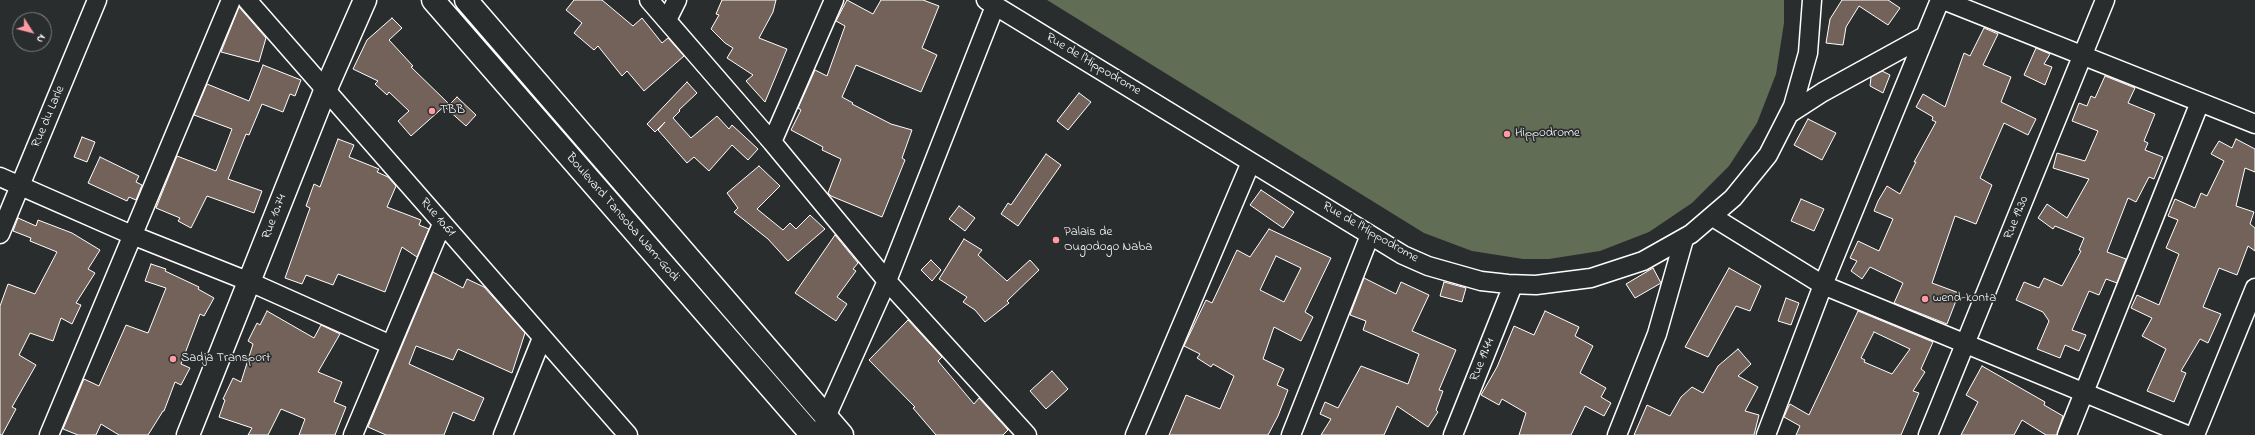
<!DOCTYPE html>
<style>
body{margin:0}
#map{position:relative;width:2255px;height:435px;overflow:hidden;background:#2a2d2e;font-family:"Indie Flower",sans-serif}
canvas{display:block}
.north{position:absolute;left:12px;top:12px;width:40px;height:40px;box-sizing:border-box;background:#2a2d2e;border:1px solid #7f8182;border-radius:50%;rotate:126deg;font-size:11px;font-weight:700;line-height:16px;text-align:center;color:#fff}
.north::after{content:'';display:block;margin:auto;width:14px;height:18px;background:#ff9aa2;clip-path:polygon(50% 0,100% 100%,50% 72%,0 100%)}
</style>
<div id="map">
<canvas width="2255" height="435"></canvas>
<div class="north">N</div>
</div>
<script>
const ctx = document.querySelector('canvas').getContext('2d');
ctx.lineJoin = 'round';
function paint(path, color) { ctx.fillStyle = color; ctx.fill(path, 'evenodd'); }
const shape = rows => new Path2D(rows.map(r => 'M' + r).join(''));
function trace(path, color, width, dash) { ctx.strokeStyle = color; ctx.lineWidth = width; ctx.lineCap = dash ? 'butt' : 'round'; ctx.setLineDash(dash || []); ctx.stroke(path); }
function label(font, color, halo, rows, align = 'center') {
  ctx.font = font + ' "Indie Flower",sans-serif'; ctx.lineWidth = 3.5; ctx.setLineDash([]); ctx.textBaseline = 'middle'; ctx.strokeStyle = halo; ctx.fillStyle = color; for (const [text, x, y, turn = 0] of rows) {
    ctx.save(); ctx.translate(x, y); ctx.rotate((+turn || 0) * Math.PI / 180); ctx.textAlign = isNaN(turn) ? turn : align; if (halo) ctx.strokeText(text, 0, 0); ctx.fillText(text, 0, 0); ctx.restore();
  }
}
paint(shape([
 [1047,0,1784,0,1784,23,1776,74,1757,123,1729,166,1692,203,1649,232,1600,251,1549,259,1523,259,1472,251,1424,233]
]), '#616d54');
const building = shape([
 [574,0,602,0,633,26,642,18,662,43,668,38,684,56,644,91,627,71,622,76,598,46,594,50,574,33,582,23,566,10,574,0],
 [722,0,776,0,773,12,759,38,787,49,765,102,746,81,753,75,727,58,733,48,725,43,711,29,719,15,716,14,722,0],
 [847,0,873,14,881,0,923,0,939,6,922,48,937,55,921,92,856,65,842,97,853,103,852,104,891,124,912,130,902,158,905,160,882,217,831,196,828,193,841,159,822,150,823,147,791,130,801,110,798,108,815,70,827,76,845,26,836,21,847,0],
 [1842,0,1888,0,1900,8,1888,25,1859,6,1846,27,1843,45,1826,43,1830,19,1842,0],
 [239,7,266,38,259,62,221,52,239,7],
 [392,18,402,28,389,40,413,66,411,67,448,103,411,136,398,121,409,111,389,92,387,95,375,84,378,81,353,69,367,40,392,18],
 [1984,28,1998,34,1983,65,2011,77,2001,102,2036,119,2028,135,2004,123,1980,178,1992,185,1976,224,1955,216,1932,283,1959,293,1947,324,1894,303,1903,283,1870,267,1862,279,1851,271,1857,261,1850,258,1858,241,1879,251,1893,219,1874,211,1878,201,1887,186,1900,194,1916,162,1914,162,1936,122,1932,120,1933,117,1916,107,1923,94,1945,107,1964,53,1970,56,1984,28],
 [2036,48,2050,54,2044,64,2052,67,2045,85,2024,75,2036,48],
 [263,65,301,80,295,96,290,94,283,112,262,104,249,135,246,134,228,179,262,191,254,213,207,196,191,228,178,221,180,218,156,208,177,156,216,171,232,129,194,115,207,84,249,101,263,65],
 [1882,71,1890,75,1883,93,1870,86,1871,77,1882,71],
 [2105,76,2135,88,2128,103,2155,114,2144,141,2148,143,2145,150,2163,157,2154,179,2149,177,2136,202,2128,198,2107,252,2126,259,2117,283,2106,279,2099,295,2089,291,2072,330,2086,335,2079,351,2065,345,2060,358,2037,349,2049,321,2043,312,2016,300,2024,282,2039,288,2044,278,2062,286,2081,251,2079,250,2084,238,2055,226,2053,229,2038,218,2047,204,2067,218,2089,179,2053,168,2057,153,2085,161,2098,131,2072,121,2079,103,2087,106,2091,96,2095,98,2105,76],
 [687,82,697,93,679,110,680,111,673,118,691,138,717,116,729,129,732,125,758,149,748,160,732,145,709,171,694,157,687,163,658,130,665,122,655,132,647,124,687,82],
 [1079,93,1091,102,1068,130,1057,121,1079,93],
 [457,97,476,115,466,126,446,108,457,97],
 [1808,119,1836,133,1822,160,1794,145,1808,119],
 [82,137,95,142,87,162,74,157,82,137],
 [338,139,354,145,349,157,379,169,377,172,388,177,396,186,387,207,421,220,419,225,429,229,417,257,402,247,385,292,338,274,333,285,306,275,302,284,285,278,310,208,306,206,314,184,320,187,338,139],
 [2236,139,2255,149,2255,172,2245,168,2236,206,2254,212,2250,224,2255,228,2255,251,2248,246,2237,275,2219,268,2203,307,2221,314,2208,343,2200,339,2181,371,2186,373,2174,402,2147,391,2166,349,2142,336,2152,318,2131,308,2137,295,2159,305,2179,254,2166,248,2178,220,2168,216,2175,199,2195,208,2201,193,2207,196,2224,161,2211,154,2219,141,2232,148,2236,139],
 [1046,154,1061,165,1018,226,1001,214,1008,203,1011,205,1046,154],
 [100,157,139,176,136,182,142,185,136,200,129,197,127,201,88,183,100,157],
 [759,166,780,186,757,209,783,230,790,223,796,229,810,215,825,229,788,261,768,239,734,212,738,208,727,193,759,166],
 [1261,190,1294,212,1283,228,1250,205,1261,190],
 [1801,199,1824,209,1814,231,1791,221,1801,199],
 [959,206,975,218,965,231,949,219,959,206],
 [18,218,36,226,38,220,72,233,100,250,88,269,95,273,76,303,81,305,72,324,61,318,53,341,30,333,19,355,36,365,12,407,16,409,2,435,0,435,0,306,8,284,35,294,57,252,30,241,31,238,13,231,18,218],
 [1269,229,1331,258,1305,312,1313,317,1301,341,1274,327,1263,359,1284,369,1277,385,1288,390,1278,416,1268,435,1169,435,1186,395,1220,409,1234,376,1213,364,1211,367,1197,358,1200,354,1184,346,1206,300,1212,303,1237,250,1250,257,1269,229],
 [1276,256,1301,268,1284,302,1260,290,1276,256],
 [835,235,858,263,853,269,856,271,837,297,847,304,836,321,795,293,835,235],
 [964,239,982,250,978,255,1007,281,1030,260,1039,270,1007,301,1009,303,985,322,975,310,963,302,967,297,939,279,964,239],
 [931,260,941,270,932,281,921,270,931,260],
 [151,264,166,269,165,271,199,287,198,289,214,298,204,316,200,314,181,364,190,368,181,385,175,382,164,411,163,411,148,435,119,435,101,424,96,435,78,435,63,429,84,379,99,386,126,325,148,333,166,288,145,281,151,264],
 [1653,268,1661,283,1635,298,1626,284,1653,268],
 [1729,268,1761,286,1750,311,1736,306,1708,357,1685,347,1729,268],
 [433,272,463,288,467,279,484,287,525,333,512,373,458,349,453,360,416,346,409,364,484,398,474,421,453,412,444,435,386,435,368,427,433,272],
 [1364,278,1396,294,1401,282,1429,295,1412,331,1456,350,1439,390,1443,391,1436,410,1438,412,1428,427,1397,406,1384,435,1321,435,1331,419,1320,414,1325,402,1338,408,1361,366,1408,384,1419,354,1363,330,1366,321,1350,315,1364,278],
 [1444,282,1466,288,1462,302,1440,296,1444,282],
 [1786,298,1799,303,1791,325,1778,321,1786,298],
 [267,311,314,338,321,325,340,334,318,372,342,382,334,402,346,407,335,435,299,435,305,419,281,409,268,435,248,435,252,428,219,417,225,400,223,399,233,378,241,382,253,344,248,341,257,323,260,325,267,311],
 [1545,311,1579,327,1575,336,1593,346,1580,373,1606,388,1601,397,1611,403,1604,416,1585,406,1571,435,1519,435,1526,413,1502,399,1499,405,1481,395,1497,367,1514,326,1534,335,1545,311],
 [1858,311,1933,342,1921,369,1925,372,1913,391,1919,393,1901,435,1796,435,1800,426,1784,417,1787,410,1790,404,1809,415,1858,311],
 [1874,332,1910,349,1892,374,1864,362,1865,360,1861,358,1874,332],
 [908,320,942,357,938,361,974,404,979,398,1008,430,1003,435,936,435,913,408,915,407,869,360,908,320],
 [1738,349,1751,364,1738,376,1758,387,1745,411,1759,415,1754,435,1634,435,1647,405,1670,416,1681,397,1692,387,1703,393,1718,366,1738,349],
 [1982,366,2045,402,2044,405,2063,416,2057,435,2046,435,2022,420,2014,435,1961,435,1978,402,1966,395,1982,366],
 [1052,371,1068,389,1046,409,1030,391,1052,371]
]);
paint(building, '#726259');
trace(building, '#fff', 1);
const minor = shape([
 [247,0,628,435],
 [649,0,772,142,887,281,1027,435],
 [986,0,1403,255,1428,266,1481,281,1508,284,1536,285,1591,278,1643,261,1691,234,1733,198,1768,155,1793,106,1808,53,1812,0],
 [1943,0,2255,124],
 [667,20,677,0],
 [1789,114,1823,92,1925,36],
 [772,142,834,0],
 [0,177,132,235,250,282,391,345],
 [1713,217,1823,285,2187,435],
 [0,234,97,0],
 [49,435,231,0],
 [353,435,442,224],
 [503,435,542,338],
 [821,435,826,417,887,281,995,6],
 [1135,435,1251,162],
 [1291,435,1370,235],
 [1453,435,1513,285],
 [1617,435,1657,334,1684,239],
 [1766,435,1823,285,1940,0],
 [1928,435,2105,0],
 [2067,435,2200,102],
 [2195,435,2255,288]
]);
const major = shape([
 [433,0,812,435],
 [466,0,842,435],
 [188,435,325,91,365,0]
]);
trace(minor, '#fff', 21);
trace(major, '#fff', 25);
trace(minor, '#2a2d2e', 18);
trace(major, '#2a2d2e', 22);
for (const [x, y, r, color] of [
 [432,111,4,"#ff9aa2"],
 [1507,134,4,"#ff9aa2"],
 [1056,240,4,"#ff9aa2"],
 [1925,299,4,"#ff9aa2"],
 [173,359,4,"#ff9aa2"]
]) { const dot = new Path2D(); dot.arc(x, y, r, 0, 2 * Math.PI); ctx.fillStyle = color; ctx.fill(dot); trace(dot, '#2a2d2e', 1.5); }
label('13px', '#fff', '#2a2d2e', [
 ["Rue de l'Hippodrome",1093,65,31],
 ["Rue du Larle",49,117,-67],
 ["Rue 10.74",275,217,-69],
 ["Rue 10.61",437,218,49],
 ["Boulevard Tansoba Wam-Godi",622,218,49],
 ["Rue 19.30",2017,218,-68],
 ["Rue de l'Hippodrome",1370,233,30],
 ["Rue 19.44",1483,360,-68]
]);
label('13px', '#fff', '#2a2d2e', [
 ["TBB",440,111],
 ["Hippodrome",1515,134],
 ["Palais de",1064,233],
 ["Ougodogo Naba",1064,248],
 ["wend-konta",1933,299],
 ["Sadja Transport",181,359]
], 'left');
</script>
